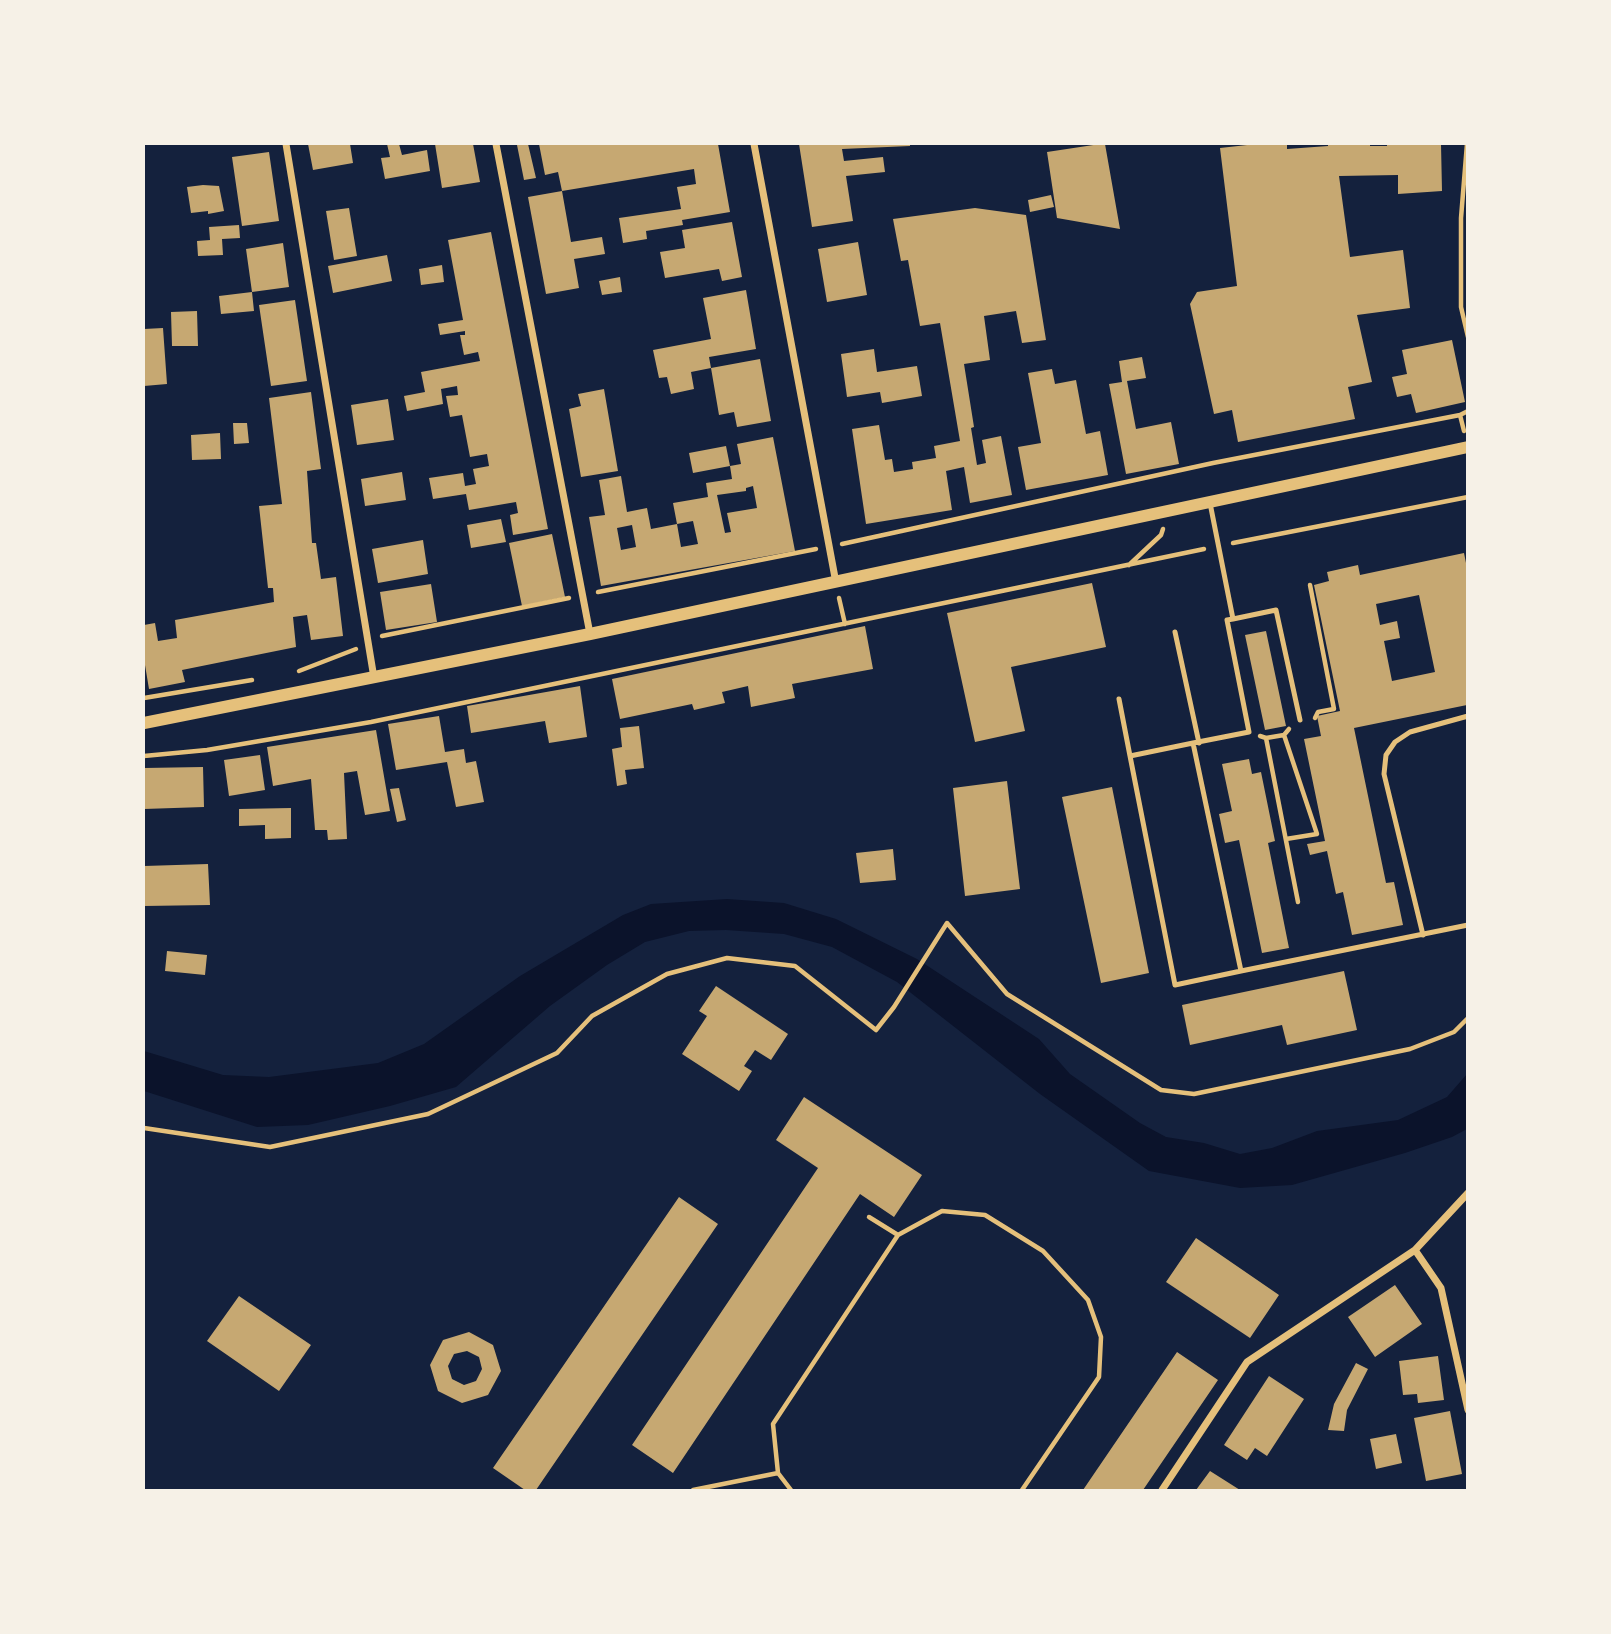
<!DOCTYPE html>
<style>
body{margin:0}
#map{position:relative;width:1611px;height:1634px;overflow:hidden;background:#14213d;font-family:Figtree,sans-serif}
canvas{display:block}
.frame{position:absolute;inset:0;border:145px solid #f6f1e7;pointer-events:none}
</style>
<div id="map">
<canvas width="1611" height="1634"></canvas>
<div class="frame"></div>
</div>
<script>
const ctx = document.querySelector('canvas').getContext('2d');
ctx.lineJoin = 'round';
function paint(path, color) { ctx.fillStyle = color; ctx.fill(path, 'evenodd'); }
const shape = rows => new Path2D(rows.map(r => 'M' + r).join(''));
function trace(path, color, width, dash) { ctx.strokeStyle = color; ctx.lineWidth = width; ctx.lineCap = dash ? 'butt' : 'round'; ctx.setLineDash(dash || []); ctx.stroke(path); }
paint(shape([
 [727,899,784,903,836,919,917,959,1039,1039,1070,1074,1140,1123,1166,1137,1204,1143,1240,1154,1272,1148,1317,1131,1398,1120,1447,1097,1467,1074,1467,1129,1452,1137,1405,1153,1292,1185,1240,1188,1149,1171,1040,1094,897,982,832,947,784,934,726,930,689,931,645,942,607,965,550,1006,456,1087,390,1106,308,1125,257,1127,144,1091,144,1051,223,1075,269,1077,378,1063,424,1044,520,976,623,915,651,904]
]), '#0b132b');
paint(shape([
 [308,144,350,144,353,163,313,170],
 [387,144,399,144,402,155,427,150,430,171,385,179,381,158,390,157],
 [435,144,473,144,480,182,442,188],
 [528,144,536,178,524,180,517,145],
 [539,144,718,144,730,212,682,220,683,225,646,231,647,239,623,243,619,218,681,209,677,187,696,184,694,169,562,191,558,172,545,175],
 [799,144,910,144,910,146,842,149,844,161,883,157,885,172,846,176,853,221,812,227],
 [1100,144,1105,144,1120,229,1057,218,1047,152],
 [1256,144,1287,144,1287,149,1328,146,1328,144,1370,144,1370,146,1387,146,1387,144,1441,144,1442,191,1398,194,1398,175,1339,176,1350,257,1403,250,1410,308,1357,315,1372,382,1348,387,1355,419,1238,442,1232,410,1214,414,1190,304,1197,292,1237,286,1220,148],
 [269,152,279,221,242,226,232,157],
 [203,185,219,186,224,211,208,214,208,211,191,213,187,187],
 [562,191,571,242,602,237,605,254,574,259,579,288,546,294,528,197],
 [1051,195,1054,207,1030,212,1028,200],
 [349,208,357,256,334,260,326,211],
 [975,208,1026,215,1046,340,1022,343,1016,311,984,316,990,360,964,364,974,427,971,428,977,465,986,463,982,440,1001,436,1012,495,970,503,964,467,946,471,952,510,866,524,852,429,879,425,885,460,892,459,894,472,913,469,912,462,936,458,934,446,960,441,940,323,920,326,908,260,901,261,893,219],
 [732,222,742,277,722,281,719,269,665,278,660,252,685,248,682,230],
 [239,225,240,238,222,239,223,255,198,256,197,241,210,240,209,227],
 [491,232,548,529,513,535,510,515,518,513,516,502,469,510,466,494,433,499,429,478,463,473,465,486,476,484,473,469,489,466,487,454,470,457,462,415,450,417,446,396,458,395,457,386,441,389,443,404,407,411,404,396,425,392,421,372,480,361,478,352,464,355,460,335,465,335,465,331,440,335,438,324,463,320,448,240],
 [858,242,867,295,827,302,818,249],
 [283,243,289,287,252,292,246,249],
 [387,255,392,281,333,293,328,266],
 [442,265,444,282,421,285,419,269],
 [620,277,622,292,602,295,599,281],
 [746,290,756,349,709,357,711,368,760,359,771,421,737,427,734,412,719,415,711,368,691,372,694,389,671,394,667,377,659,378,653,350,711,339,703,298],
 [252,292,254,311,221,314,219,296],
 [295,300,307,381,271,386,259,305],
 [197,311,198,346,172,346,171,312],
 [163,328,167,384,144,386,144,329],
 [1452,340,1465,402,1416,413,1411,394,1397,397,1392,377,1407,374,1402,350],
 [874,349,877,372,917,366,922,396,882,403,880,392,847,397,841,354],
 [1142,357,1146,378,1127,381,1136,429,1171,422,1179,464,1126,474,1109,384,1122,382,1119,361],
 [1052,369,1055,384,1076,380,1086,434,1100,431,1108,475,1026,490,1018,447,1041,443,1028,373],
 [604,389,618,471,581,477,569,409,581,406,578,394],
 [311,392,321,469,307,471,312,543,316,543,321,579,336,577,343,636,311,640,307,615,293,617,296,647,182,670,185,682,149,689,144,659,144,625,155,623,158,641,177,638,175,620,274,602,273,588,268,588,259,506,282,504,269,398],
 [388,399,394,440,357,445,351,405],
 [233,423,247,423,249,443,234,444],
 [220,433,221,459,192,460,191,435],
 [773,437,795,551,601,586,589,517,605,515,599,480,621,476,627,512,647,508,651,529,677,524,673,503,708,497,706,483,732,479,730,466,741,464,737,444],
 [753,486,757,508,727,513,731,532,725,533,717,495,746,491,746,488],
 [693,521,698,544,681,547,677,524],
 [632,525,636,547,621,550,617,528],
 [726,446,730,466,693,473,689,453],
 [402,472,406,500,365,506,361,479],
 [501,519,506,542,471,548,467,525],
 [552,534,565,597,522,606,509,543],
 [423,540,428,574,378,583,372,549],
 [1464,553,1467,568,1467,705,1354,728,1386,883,1394,882,1403,925,1352,935,1343,892,1336,894,1327,851,1310,855,1307,844,1325,841,1304,739,1321,736,1317,716,1340,711,1314,585,1329,581,1327,572,1358,565,1360,575],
 [1419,595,1435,672,1392,681,1384,641,1400,638,1397,621,1380,625,1376,604],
 [1092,583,1106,647,1011,667,1025,731,975,742,947,613],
 [431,584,437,622,386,630,380,592],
 [865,626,873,669,792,684,795,698,751,707,748,686,722,692,725,703,694,710,692,704,620,719,612,679],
 [1266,631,1286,726,1265,730,1245,635],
 [580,686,587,737,549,743,545,721,471,733,467,706],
 [439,716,445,752,464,749,466,763,476,761,484,802,456,807,447,762,396,770,388,724],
 [639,726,644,768,625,770,627,784,617,786,612,749,622,747,620,728],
 [376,730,390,811,365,815,357,771,344,773,347,839,328,840,327,830,315,830,311,779,273,786,267,747],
 [260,755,265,790,229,796,224,760],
 [1249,759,1252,774,1261,772,1275,841,1268,843,1289,948,1262,953,1239,840,1225,843,1219,814,1232,811,1222,764],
 [203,767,204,807,144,809,144,768],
 [1007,781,1020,889,965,896,953,788],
 [1112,787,1149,973,1101,983,1062,797],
 [399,788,406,820,397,822,390,789],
 [291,808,291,838,265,839,265,825,239,826,239,809],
 [893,849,896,880,860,883,856,853],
 [208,864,210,905,144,906,144,866],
 [167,951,207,955,205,975,165,971],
 [1344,971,1357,1030,1287,1045,1282,1025,1190,1045,1182,1005],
 [716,986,788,1034,771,1060,755,1050,744,1066,752,1071,739,1091,682,1054,707,1016,699,1011],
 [804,1097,922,1175,894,1217,860,1194,673,1473,632,1445,818,1168,776,1140],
 [679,1197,718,1224,536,1490,525,1490,493,1468],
 [1196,1238,1279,1295,1250,1338,1166,1282],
 [1395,1285,1422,1324,1375,1357,1348,1317],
 [239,1296,311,1345,279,1391,207,1341],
 [469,1332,493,1345,501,1371,488,1395,462,1403,438,1391,430,1365,443,1340],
 [467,1351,479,1357,482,1369,476,1381,464,1385,452,1379,448,1366,454,1354],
 [1177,1352,1218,1380,1143,1490,1083,1490],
 [1438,1356,1444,1400,1418,1403,1417,1394,1403,1395,1399,1361],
 [1356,1363,1368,1369,1347,1410,1344,1431,1328,1430,1334,1404],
 [1269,1376,1304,1399,1267,1456,1255,1448,1247,1460,1224,1445],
 [1450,1411,1462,1474,1426,1481,1414,1418],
 [1396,1434,1402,1463,1376,1469,1370,1439],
 [1210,1471,1240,1490,1196,1490]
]), '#c6a872');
trace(shape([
 [1467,144,1461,218,1461,307,1468,337],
 [1460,415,1464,431],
 [1233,543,1468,497],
 [842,544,1213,463,1460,415,1468,411],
 [1129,565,1161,535,1163,529],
 [1310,585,1334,709,1318,712,1315,718],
 [598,592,816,549],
 [839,598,845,624],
 [382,636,569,598],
 [299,671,356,649],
 [144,698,252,680],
 [1284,735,1317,834,1286,839],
 [1260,736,1266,738,1284,735,1289,729],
 [1266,738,1298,902],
 [144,756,207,750,371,722,1204,549],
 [144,1128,270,1147,428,1114,557,1053,592,1016,667,974,727,958,795,966,876,1030,894,1007,947,923,1007,994,1161,1090,1194,1094,1410,1049,1454,1032,1468,1018],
 [869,1217,898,1235],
 [693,1490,778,1473],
 [791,1490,778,1473,773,1424,898,1235,942,1211,985,1215,1043,1251,1088,1300,1101,1337,1099,1377,1022,1490]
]), '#e5c07b', 4.5);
trace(shape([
 [1210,503,1233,619,1227,620,1249,732,1193,743,1241,971,1468,925],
 [1233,619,1276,610,1300,720],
 [1175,632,1199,743],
 [1119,699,1130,756],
 [1193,743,1130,756,1175,985,1241,971],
 [1423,935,1384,774,1386,755,1395,742,1410,732,1468,716]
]), '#e5c07b', 5);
trace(shape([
 [286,144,374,678],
 [496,144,590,634],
 [754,144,836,583],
 [1415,1250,1441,1288,1468,1410],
 [1162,1490,1247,1362,1415,1250,1468,1193]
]), '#e5c07b', 7);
trace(shape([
 [144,723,590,634,1468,447]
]), '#e5c07b', 12);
</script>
